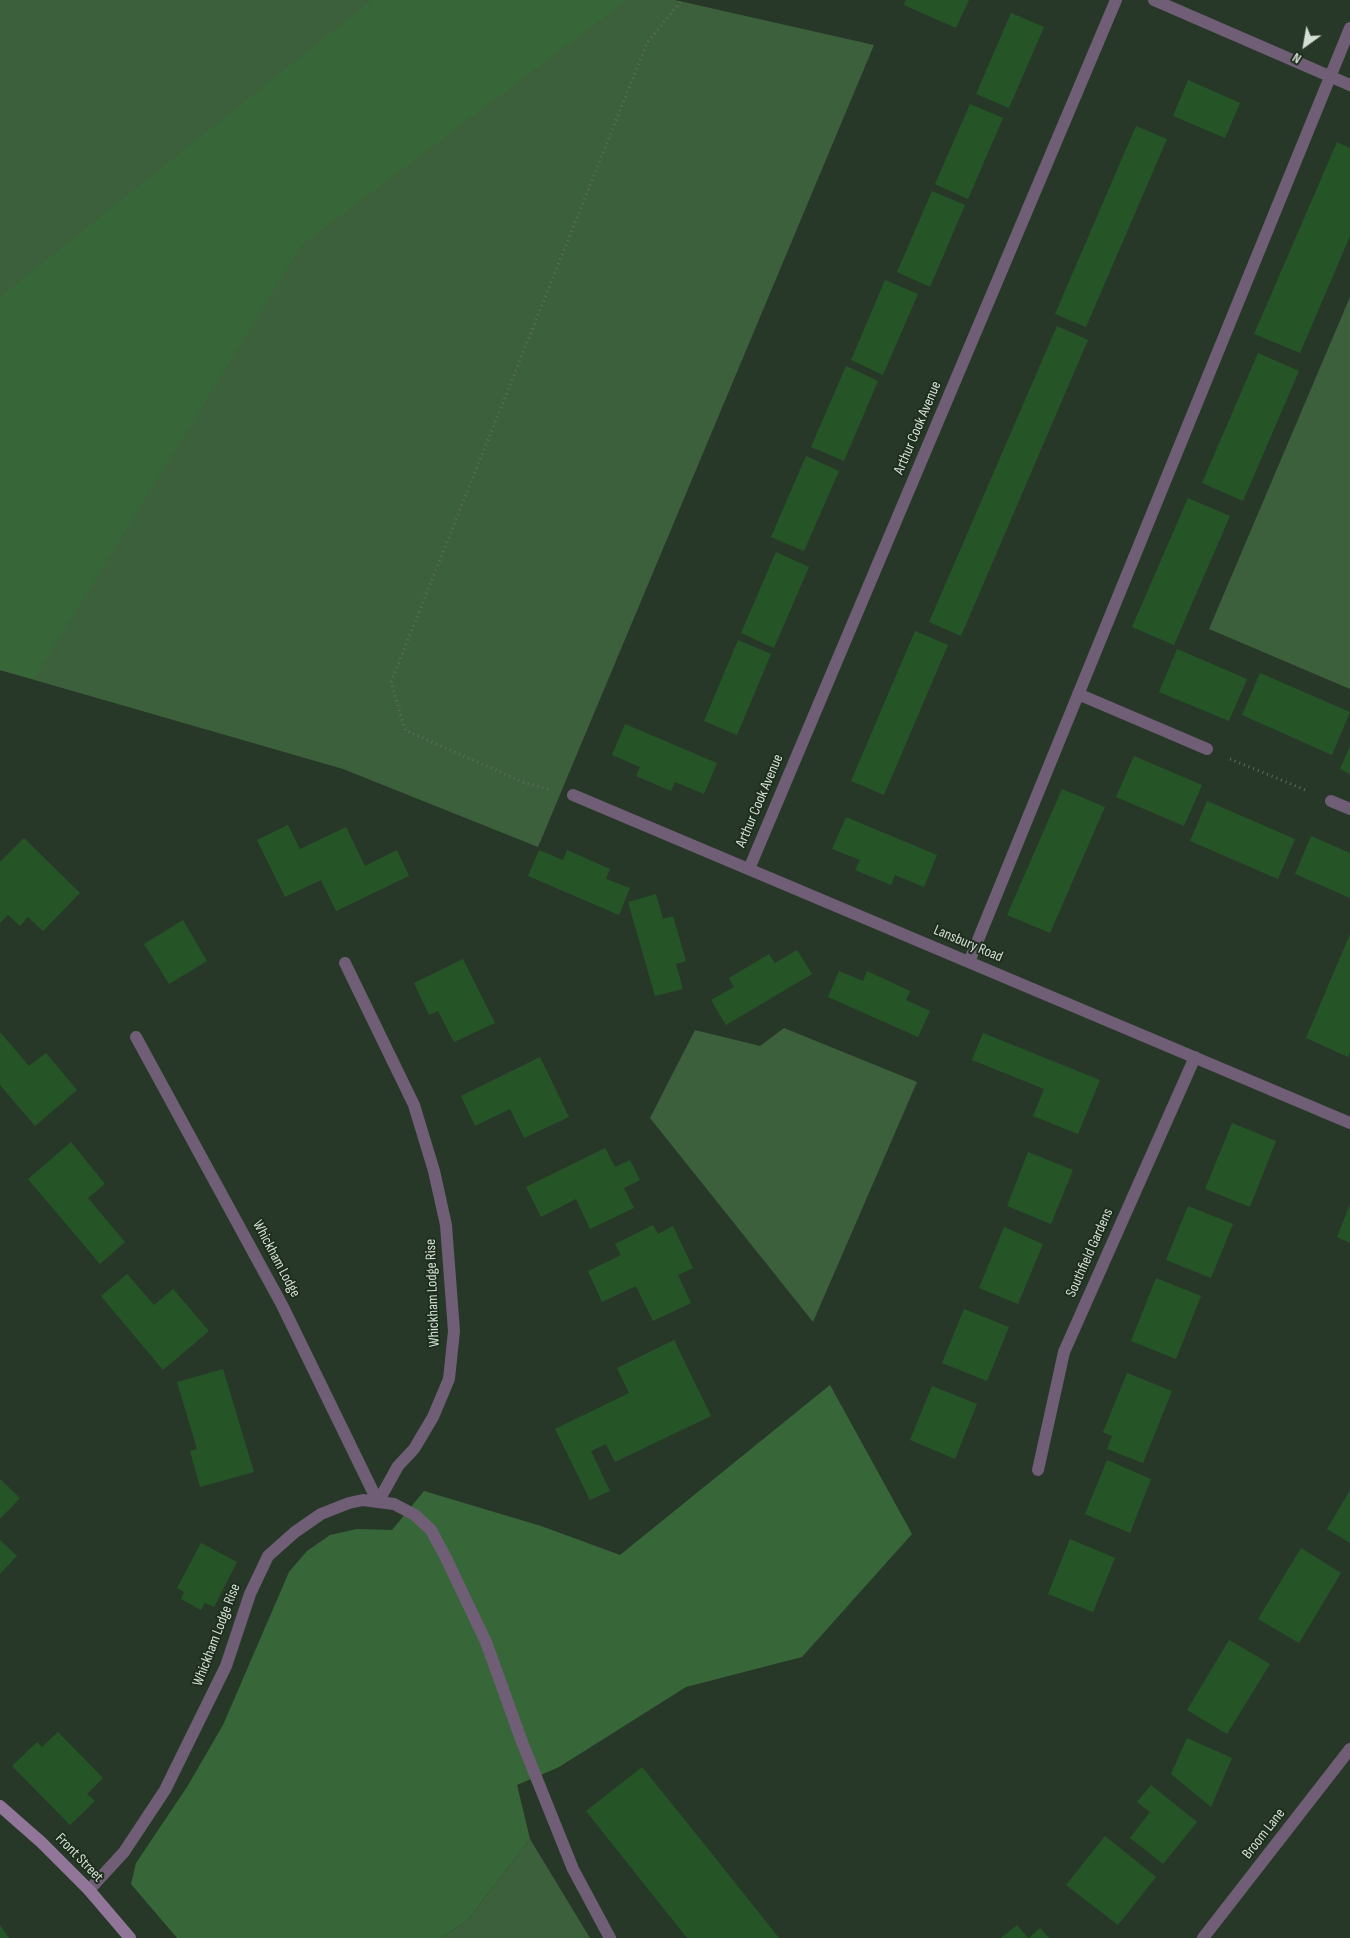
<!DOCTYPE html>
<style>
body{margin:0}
#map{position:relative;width:1350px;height:1938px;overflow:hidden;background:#283828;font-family:"Sofia Sans Condensed",sans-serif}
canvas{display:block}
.north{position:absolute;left:1280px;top:20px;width:50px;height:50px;-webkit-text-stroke:4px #1e2e1e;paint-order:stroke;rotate:212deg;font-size:14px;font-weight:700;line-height:20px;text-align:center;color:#d4ded4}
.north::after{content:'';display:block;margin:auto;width:18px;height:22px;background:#d4ded4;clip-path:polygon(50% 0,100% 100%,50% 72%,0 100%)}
</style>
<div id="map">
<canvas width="1350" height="1938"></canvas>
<div class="north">N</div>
</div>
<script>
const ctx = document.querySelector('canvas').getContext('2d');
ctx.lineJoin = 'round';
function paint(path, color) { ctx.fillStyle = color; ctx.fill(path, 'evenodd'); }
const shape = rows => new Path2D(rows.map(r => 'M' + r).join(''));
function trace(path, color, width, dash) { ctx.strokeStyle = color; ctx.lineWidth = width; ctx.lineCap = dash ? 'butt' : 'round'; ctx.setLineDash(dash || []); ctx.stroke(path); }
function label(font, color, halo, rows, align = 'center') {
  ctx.font = font + ' "Sofia Sans Condensed",sans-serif'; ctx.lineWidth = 4; ctx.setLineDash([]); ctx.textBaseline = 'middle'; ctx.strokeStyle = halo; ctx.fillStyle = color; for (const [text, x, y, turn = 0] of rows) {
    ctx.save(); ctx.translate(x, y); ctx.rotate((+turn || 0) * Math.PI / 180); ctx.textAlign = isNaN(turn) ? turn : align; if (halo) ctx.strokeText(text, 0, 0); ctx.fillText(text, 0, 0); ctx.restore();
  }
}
paint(shape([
 [0,0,675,0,874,45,538,847,343,769,0,670],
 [1350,297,1350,689,1209,629],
 [784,1028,917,1082,813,1322,650,1118,695,1030,760,1046],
 [530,1839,590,1938,441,1938,467,1921]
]), '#3c5f3c');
paint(shape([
 [372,0,627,0,302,245,34,679,0,670,0,297],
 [830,1385,912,1534,802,1657,686,1687,559,1767,517,1785,530,1839,467,1921,441,1938,177,1938,131,1884,136,1863,187,1787,223,1725,289,1572,307,1551,330,1535,357,1529,392,1530,424,1491,541,1526,620,1555]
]), '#376738');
paint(shape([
 [906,0,969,0,956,28,904,5],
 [1011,13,1044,27,1009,108,976,94],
 [1188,80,1240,103,1225,138,1173,116],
 [970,104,1003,118,968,199,935,184],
 [1136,126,1167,139,1086,327,1055,314],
 [1337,142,1350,148,1350,236,1300,353,1254,334],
 [932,191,965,205,930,287,897,272],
 [885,280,918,294,883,375,851,360],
 [1057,326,1088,340,961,636,929,622],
 [1258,353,1299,371,1243,501,1202,483],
 [846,366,878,381,844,461,811,447],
 [806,456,839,471,804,551,771,537],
 [1188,498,1230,516,1174,645,1132,627],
 [776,552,809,567,774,648,741,633],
 [915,631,948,645,884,795,851,781],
 [738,640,771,654,737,735,704,721],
 [1177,649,1247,679,1229,721,1159,692],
 [1260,673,1350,712,1332,755,1242,715],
 [625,724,717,763,704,794,675,782,671,791,636,776,640,767,612,755],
 [1350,746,1350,774,1340,769],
 [1134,756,1202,785,1184,826,1116,797],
 [1062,789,1105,807,1050,933,1007,915],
 [1207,801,1295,839,1278,879,1190,841],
 [846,817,937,855,924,887,895,875,891,885,855,870,860,860,832,849],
 [288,825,300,849,346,827,365,866,397,850,409,876,336,911,321,880,285,897,257,840],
 [1311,836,1350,853,1350,898,1295,874],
 [24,838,80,893,43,931,28,917,20,926,8,915,0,923,0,862],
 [539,850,563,860,567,850,610,869,606,879,630,888,619,915,528,876],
 [656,894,663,919,673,916,686,961,676,964,683,989,655,996,628,902],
 [183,920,207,961,169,984,144,944],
 [1350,934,1350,1052,1348,1057,1306,1038],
 [797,950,812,974,726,1025,711,1000,734,987,729,978,769,954,775,963],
 [463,959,495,1023,454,1042,438,1011,429,1015,414,983],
 [839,971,863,981,867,971,910,991,906,1000,930,1011,918,1037,828,997],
 [0,1032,29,1066,46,1053,77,1090,35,1126,0,1085],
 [983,1033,1100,1080,1078,1134,1033,1116,1044,1089,972,1060],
 [540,1057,569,1117,524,1138,510,1109,475,1126,461,1096],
 [1232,1123,1276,1141,1250,1207,1205,1189],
 [71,1142,105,1184,88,1198,125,1242,100,1264,28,1179],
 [605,1148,615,1167,630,1160,640,1180,624,1188,634,1208,590,1229,576,1199,541,1217,526,1187],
 [1028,1152,1073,1170,1051,1224,1007,1206],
 [1350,1204,1350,1243,1337,1237],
 [1188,1206,1233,1224,1211,1278,1166,1260],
 [653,1225,658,1234,673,1226,693,1268,678,1275,691,1303,653,1321,636,1286,602,1302,588,1271,621,1255,615,1244],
 [1004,1227,1043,1244,1018,1304,979,1288],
 [127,1274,154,1305,173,1289,209,1331,163,1370,101,1296],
 [1156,1278,1201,1296,1176,1359,1131,1341],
 [964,1309,1009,1327,987,1381,942,1363],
 [674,1340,711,1416,615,1462,606,1444,591,1451,610,1491,590,1500,555,1429,629,1393,617,1368],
 [223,1369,254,1472,200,1487,190,1451,197,1449,177,1382],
 [1127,1373,1172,1391,1143,1463,1107,1449,1112,1436,1103,1432],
 [932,1386,977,1404,955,1459,910,1440],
 [1107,1460,1151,1479,1130,1533,1085,1514],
 [0,1479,20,1498,0,1519],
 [1350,1490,1350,1543,1327,1529],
 [1070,1539,1115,1558,1093,1612,1048,1594],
 [0,1540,17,1556,0,1574],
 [201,1543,237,1562,214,1607,205,1603,201,1610,181,1599,184,1592,177,1588],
 [1301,1548,1341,1573,1299,1643,1258,1619],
 [1229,1640,1270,1664,1227,1734,1187,1710],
 [58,1732,103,1778,87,1794,95,1801,70,1825,12,1766,37,1742,42,1747],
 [1187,1738,1232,1758,1211,1807,1171,1774],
 [642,1767,701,1840,779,1938,687,1938,586,1811],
 [1151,1785,1197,1822,1163,1864,1130,1838,1150,1812,1137,1802],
 [1105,1836,1156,1877,1118,1925,1066,1885],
 [0,1925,9,1938,0,1938],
 [1017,1925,1028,1938,1001,1938],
 [1040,1928,1049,1938,1029,1938]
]), '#255527');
trace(shape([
 [1230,759,1308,791],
 [548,789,525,783,405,730,391,682,647,43,682,0]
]), '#5f6d5f', 3, [1, 4]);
trace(shape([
 [378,1502,394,1504,415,1515,431,1530,445,1556,486,1642,522,1742,573,1869,610,1938]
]), '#6f5e75', 12);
trace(shape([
 [1154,0,1350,85],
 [1078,694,1207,749],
 [573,795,1350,1123],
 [1331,801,1350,809],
 [749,869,1116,0],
 [969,962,1350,28],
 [345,963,414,1105,434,1171,446,1225,454,1331,449,1379,433,1417,414,1449,398,1466,378,1502],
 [136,1037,282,1305,378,1502],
 [1038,1470,1064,1352,1195,1057],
 [89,1890,124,1852,165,1790,226,1666,250,1594,268,1556,295,1532,321,1514,349,1503,363,1500,378,1502]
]), '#6f5e75', 12);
trace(shape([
 [1203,1938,1350,1749]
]), '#6f5e75', 12);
trace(shape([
 [0,1806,41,1842,89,1890,130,1938]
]), '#917699', 12);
label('15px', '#d4ded4', '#1e2e1e', [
 ["Arthur Cook Avenue",918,428,-67],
 ["Arthur Cook Avenue",760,801,-67],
 ["Lansbury Road",968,944,23],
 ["Southfield Gardens",1090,1253,-66],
 ["Whickham Lodge",276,1259,62],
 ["Whickham Lodge Rise",433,1293,-92],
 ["Whickham Lodge Rise",217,1635,-69],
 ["Broom Lane",1264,1834,-52],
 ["Front Street",79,1858,46]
]);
</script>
